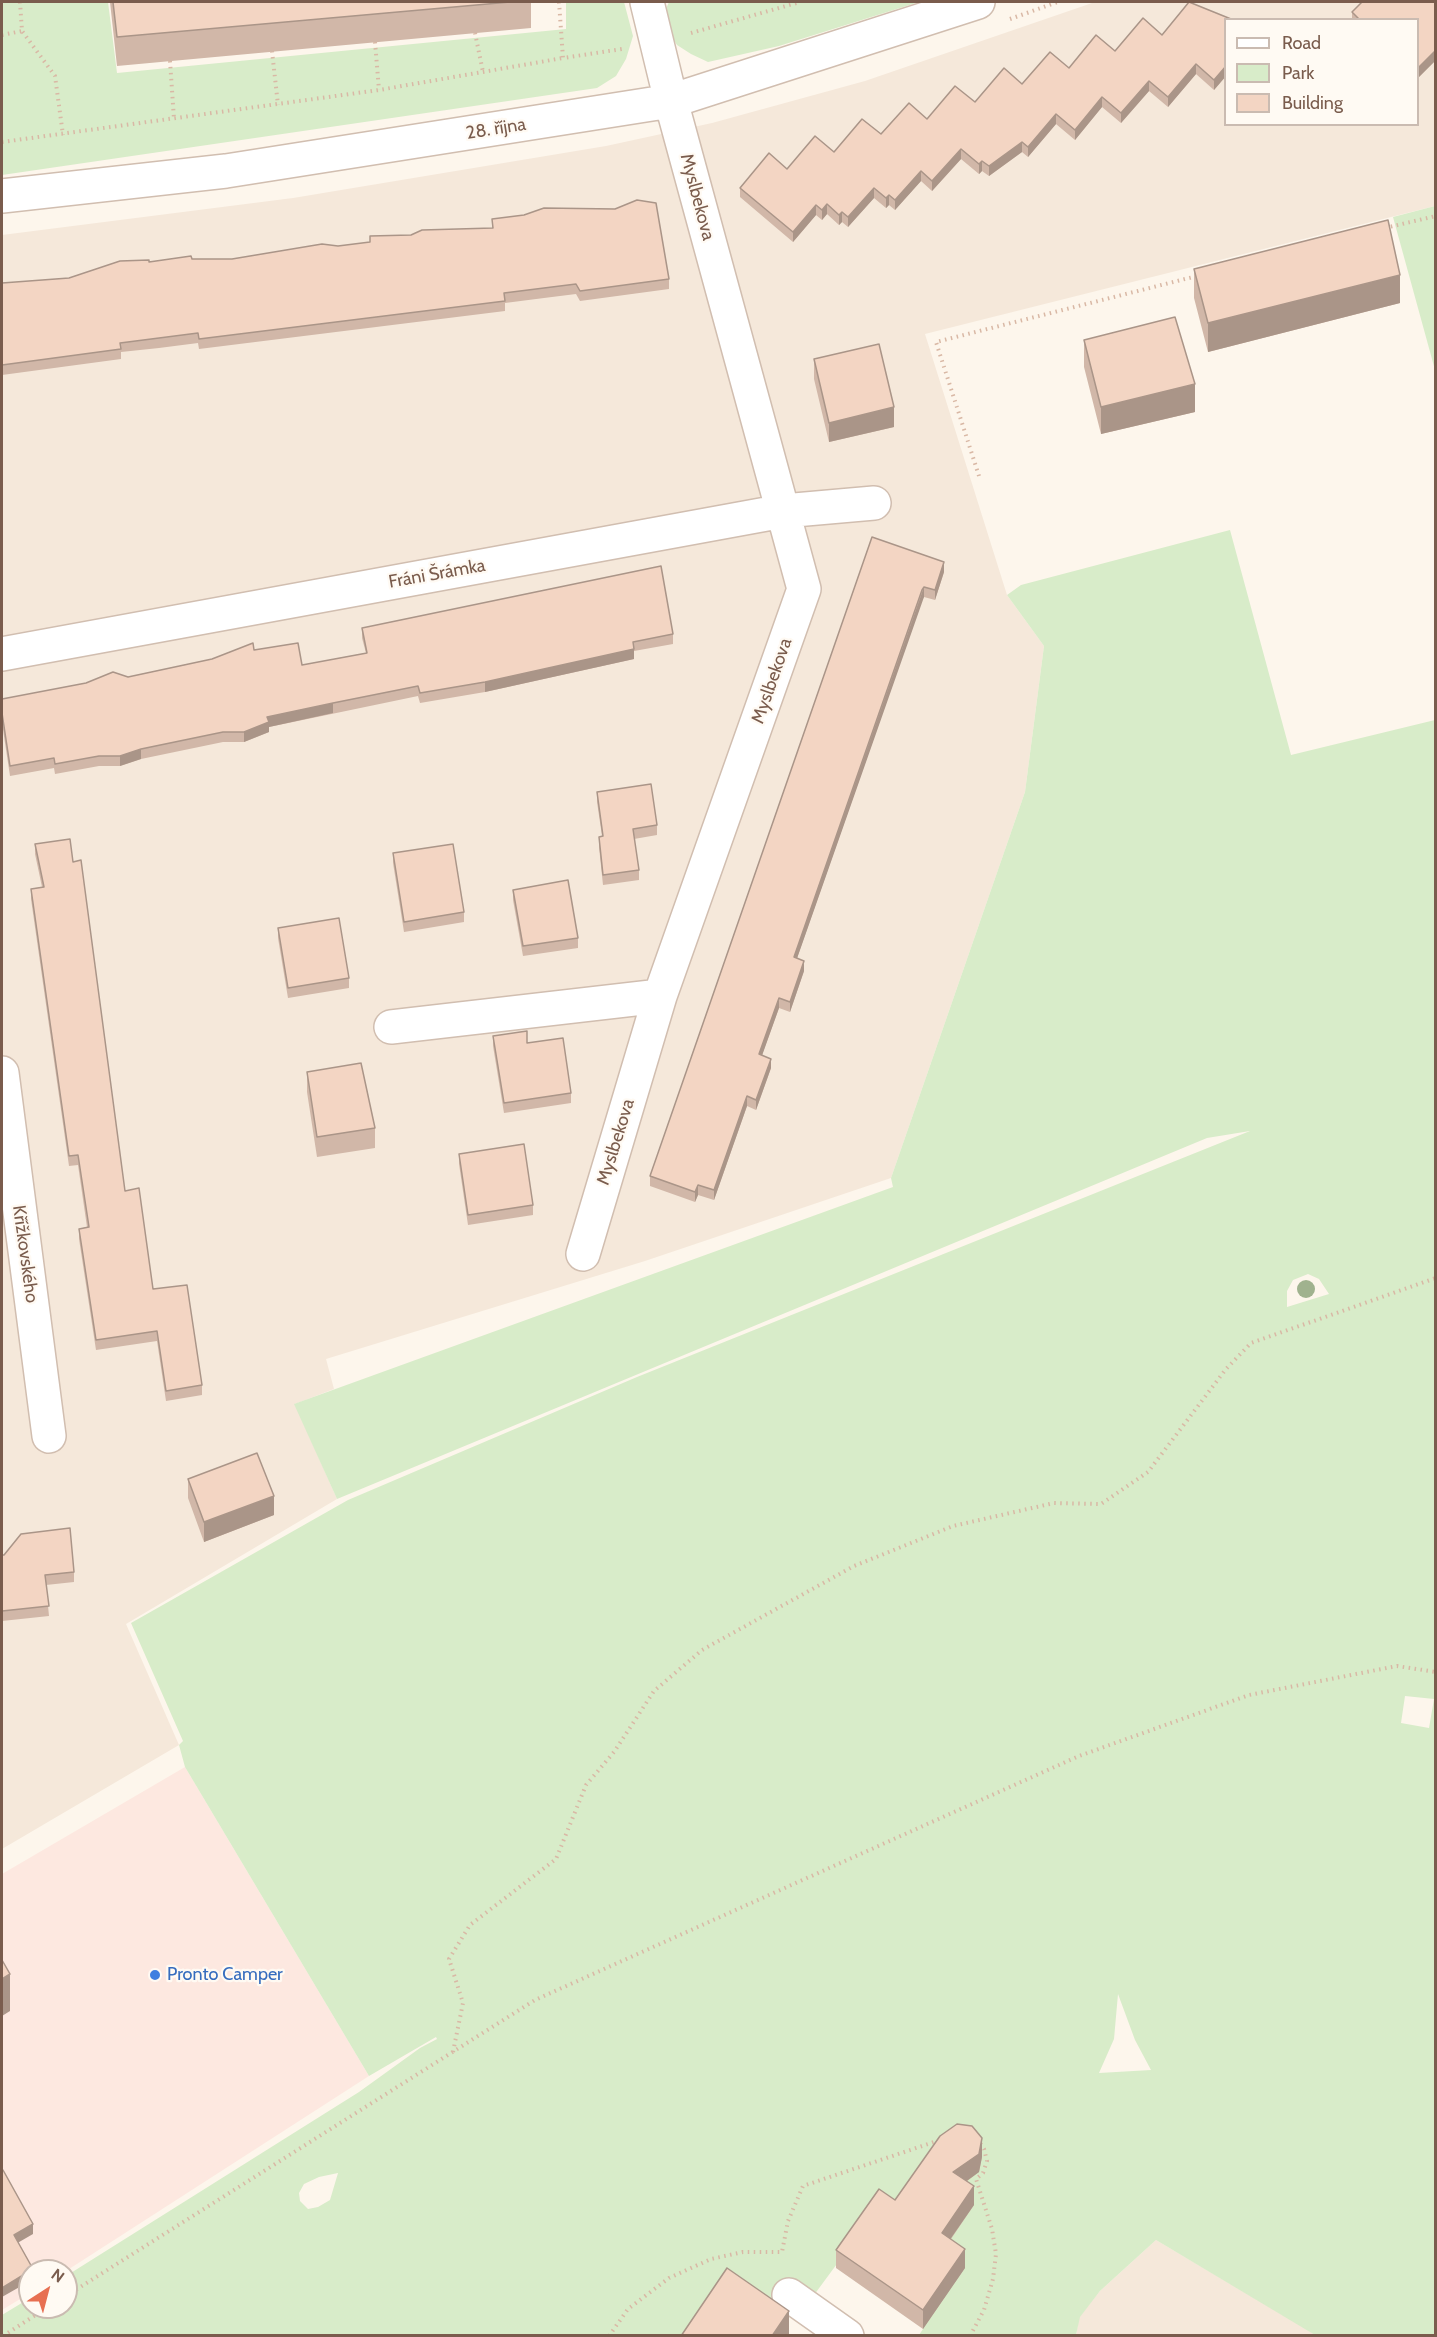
<!DOCTYPE html>
<meta charset="utf-8">
<style>
body{margin:0}
#map{position:relative;width:1437px;height:2337px;overflow:hidden;background:#fdf6ec;font-family:Cabin,sans-serif}
canvas{display:block}
.frame{position:absolute;inset:0;border:3px solid #7a5c4d;pointer-events:none}
.legend{position:absolute;left:1224px;top:18px;width:195px;height:108px;box-sizing:border-box;background:#fffaf3;border:2px solid #cabbb1;margin:0;padding:8px 10px;list-style:none;font-size:18px;color:#7a5c4d}
.legend li{display:flex;align-items:center;gap:12px;height:30px}
.legend b{width:30px;border:2px solid #cabbb1}
.north{position:absolute;left:18px;top:2259px;width:60px;height:60px;box-sizing:border-box;background:#fffaf3;border:2px solid #cabbb1;border-radius:50%;rotate:36deg;font-size:16px;font-weight:700;line-height:24px;text-align:center;color:#7a5c4d}
.north::after{content:'';display:block;margin:auto;width:21px;height:27px;background:#e76f51;clip-path:polygon(50% 0,100% 100%,50% 72%,0 100%)}
</style>
<div id="map">
<canvas width="1437" height="2337"></canvas>
<div class="frame"></div>
<ul class="legend">
<li><b style="height:8px;background:#fff"></b>Road</li>
<li><b style="height:16px;background:#d8ecc9"></b>Park</li>
<li><b style="height:16px;background:#f3d5c3"></b>Building</li>
</ul>
<div class="north">N</div>
</div>
<script>
const ctx = document.querySelector('canvas').getContext('2d');
ctx.lineJoin = 'round';
function paint(path, color) { ctx.fillStyle = color; ctx.fill(path, 'evenodd'); }
const shape = rows => new Path2D(rows.map(r => 'M' + r).join(''));
function trace(path, color, width, dash) { ctx.strokeStyle = color; ctx.lineWidth = width; ctx.lineCap = dash ? 'butt' : 'round'; ctx.setLineDash(dash || []); ctx.stroke(path); }
function label(font, color, halo, rows, align = 'center') {
  ctx.font = font + ' Cabin,sans-serif'; ctx.lineWidth = 4.5; ctx.setLineDash([]); ctx.textBaseline = 'middle'; ctx.strokeStyle = halo; ctx.fillStyle = color; for (const [text, x, y, turn = 0] of rows) {
    ctx.save(); ctx.translate(x, y); ctx.rotate((+turn || 0) * Math.PI / 180); ctx.textAlign = isNaN(turn) ? turn : align; if (halo) ctx.strokeText(text, 0, 0); ctx.fillText(text, 0, 0); ctx.restore();
  }
}
paint(shape([
 [1095,2,1435,2,1435,206,925,334,1007,595,1044,646,1025,792,891,1178,645,1261,326,1359,334,1389,295,1404,337,1499,126,1624,179,1745,2,1849,2,235,293,198,606,146,712,123,865,81],
 [1226,20,1418,20,1418,124,1226,124],
 [1156,2240,1305,2328,1315,2335,1076,2336,1079,2317,1100,2291]
]), '#f5e8da');
paint(shape([
 [185,1767,369,2076,66,2271,30,2271,30,2293,2,2310,2,1874]
]), '#fde8e0');
paint(shape([
 [2,2,108,2,117,73,566,29,566,2,624,2,633,36,626,59,616,76,597,88,2,175],
 [669,2,919,2,779,46,708,62,691,54,677,45,661,20],
 [1435,206,1436,206,1435,370,1393,217],
 [1230,530,1291,755,1435,720,1435,2335,1315,2335,1156,2240,1100,2291,1080,2317,1076,2335,919,2335,923,2329,879,2207,814,2295,763,2321,700,2335,2,2336,2,2315,30,2298,30,2307,66,2307,66,2276,359,2092,420,2048,437,2039,436,2037,369,2076,185,1767,179,1745,183,1741,131,1623,348,1500,637,1377,1250,1131,1207,1138,337,1499,294,1404,893,1187,891,1178,1025,792,1044,646,1007,595,1021,585],
 [1308,1274,1319,1279,1329,1294,1287,1307,1287,1291,1293,1280],
 [1405,1696,1434,1699,1429,1728,1401,1723],
 [1118,1994,1135,2040,1151,2070,1099,2073,1114,2039],
 [338,2173,330,2200,318,2207,308,2209,300,2201,299,2193,304,2184,319,2177]
]), '#d8ecc9');
const street = shape([
 [2,196,226,171,671,101,978,2],
 [2,654,783,511,874,503],
 [391,1027,660,996],
 [2,1073,49,1436],
 [583,1254,660,996,804,589,671,101,647,2],
 [789,2295,847,2336]
]);
trace(street, '#d1beb0', 36);
trace(shape([
 [20,2,22,31,55,76,63,135],
 [559,2,563,58,622,49],
 [1010,19,1058,2],
 [475,33,483,72],
 [691,33,800,2],
 [2,35,22,31],
 [375,42,379,90],
 [272,51,278,105],
 [170,61,174,119],
 [2,142,379,90,563,58],
 [1385,228,1436,216],
 [979,476,936,342,1197,276],
 [453,2052,463,2003,449,1959,470,1925,556,1859,586,1785,614,1752,654,1691,702,1650,854,1566,953,1526,1054,1503,1101,1504,1148,1472,1226,1369,1251,1343,1436,1278],
 [66,2296,535,2000,1079,1756,1249,1695,1397,1666,1436,1672],
 [3,2336,48,2307],
 [609,2336,628,2309,669,2278,711,2259,743,2252,782,2252,788,2221,803,2186,940,2140],
 [970,2336,984,2310,993,2279,996,2254,992,2229,976,2179,983,2173,987,2161,984,2149,980,2143]
]), '#d9b8a5', 4, [1.5, 4.5]);
trace(street, '#fff', 33);
ctx.fillStyle = '#a0b28e';
for (const [x, y] of [
 [1306,1289]
]) { ctx.beginPath(); ctx.arc(x, y, 9, 0, 2 * Math.PI); ctx.fill(); }
paint(shape([
 [110,2,531,2,531,28,117,66],
 [1436,2,1436,60,1418,78,1418,20,1352,20,1352,12],
 [1226,20,1226,76,1214,90,1196,74,1168,107,1149,91,1121,123,1102,107,1075,140,1056,124,1028,157,1022,152,989,176,982,171,979,174,961,159,932,191,921,181,895,210,889,205,886,208,874,198,848,227,842,222,839,225,827,214,822,220,816,215,793,242,740,197,740,188,787,169,881,134,975,102,1022,84,1162,35],
 [492,219,669,279,669,289,580,301,576,294,544,298,505,303,505,311,199,349,198,343,159,348,121,352,121,359,2,375,2,283,69,278,149,262,192,259,232,259,338,246,370,242,370,236,411,235,492,228],
 [1194,269,1400,303,1208,352,1194,298],
 [1084,340,1195,412,1101,434,1084,367],
 [814,359,894,427,829,442,814,379],
 [872,537,944,572,935,600,924,597,922,600,797,958,804,971,790,1012,779,1008,762,1055,771,1068,756,1110,747,1106,714,1200,698,1195,695,1202,650,1186,650,1176],
 [362,628,673,634,673,644,634,651,634,659,485,692,420,703,418,696,269,727,269,732,244,742,223,742,141,759,120,766,99,766,55,774,54,768,10,776,2,723,2,699,128,677,254,650,302,665,366,653,362,638],
 [597,792,657,825,657,835,634,839,639,870,639,880,603,885,599,847,599,837,602,836,597,802],
 [35,844,125,1191,153,1289,202,1385,202,1395,166,1401,157,1341,96,1350,79,1239,79,1229,87,1227,78,1165,69,1166,31,899,31,889,42,887,35,854],
 [393,853,464,912,464,922,404,932,393,863],
 [513,890,578,938,578,948,523,956,513,900],
 [278,928,349,978,349,988,288,998,278,938],
 [493,1036,527,1043,571,1093,571,1103,504,1113,493,1046],
 [307,1072,375,1128,375,1148,317,1157,307,1092],
 [459,1154,533,1205,533,1215,468,1225,459,1164],
 [188,1479,274,1515,204,1542,188,1498],
 [2,1555,74,1572,74,1582,46,1585,49,1616,2,1621],
 [982,2157,979,2172,967,2181,974,2205,951,2239,965,2268,923,2329,836,2268,836,2250,895,2200]
]), '#d1b7a8');
paint(shape([
 [1436,50,1436,60,1418,78,1418,68],
 [1196,64,1196,74,1168,107,1168,97],
 [1226,66,1226,76,1214,90,1214,80],
 [1149,81,1149,91,1121,123,1121,113],
 [1102,97,1102,107,1075,140,1075,130],
 [1056,114,1056,124,1028,157,1028,147],
 [1022,142,1022,152,989,176,989,166],
 [961,149,961,159,932,191,932,181],
 [982,161,982,171,979,174,979,164],
 [921,171,921,181,895,210,895,200],
 [874,188,874,198,848,227,848,217],
 [889,195,889,205,886,208,886,198],
 [827,204,827,214,822,220,822,210],
 [816,205,816,215,793,242,793,232],
 [842,212,842,222,839,225,839,215],
 [1400,275,1400,303,1208,352,1208,323],
 [1195,384,1195,412,1101,434,1101,407],
 [894,407,894,427,829,442,829,423],
 [944,562,944,572,935,600,935,590],
 [924,587,924,597,794,967,794,957],
 [634,649,634,659,485,692,485,682],
 [333,703,333,713,269,727,269,732,244,742,244,732,267,717],
 [141,749,141,759,120,766,120,756],
 [804,961,804,971,790,1012,790,1002],
 [779,998,779,1008,759,1064,759,1054],
 [771,1059,771,1068,756,1110,756,1100],
 [747,1096,747,1106,714,1200,714,1190],
 [698,1185,698,1195,695,1202,695,1192],
 [274,1496,274,1515,204,1542,204,1522],
 [10,1974,10,2011,2,2016,2,1979],
 [982,2138,982,2157,979,2172,953,2191,953,2172],
 [974,2186,974,2205,942,2251,942,2233],
 [33,2224,33,2234,14,2245,14,2235],
 [965,2249,965,2268,923,2329,923,2310],
 [33,2269,33,2271,30,2271,30,2281,2,2297,2,2288],
 [789,2311,789,2336,772,2336]
]), '#aa9588');
const building = shape([
 [113,2,510,2,117,37,113,2],
 [1189,2,1231,19,1226,20,1226,66,1214,80,1196,64,1168,97,1149,81,1121,113,1102,97,1075,130,1056,114,1028,147,1022,142,989,166,982,161,979,164,961,149,932,181,921,171,895,200,889,195,886,198,874,188,848,217,842,212,839,215,827,204,822,210,816,205,793,232,740,188,769,153,787,169,815,136,834,152,862,119,881,134,909,103,927,119,955,86,975,102,1004,68,1022,84,1050,52,1069,68,1096,35,1115,51,1143,18,1162,35,1189,2],
 [1362,2,1436,2,1436,50,1418,68,1418,20,1360,20,1352,12,1362,2],
 [637,200,656,203,669,279,580,291,576,284,504,293,505,301,199,339,198,333,120,343,121,349,2,365,2,283,69,278,120,261,149,260,149,262,191,256,192,259,232,259,322,244,338,246,370,242,370,236,411,235,422,230,493,228,492,219,524,215,544,208,615,209,637,200],
 [1388,220,1400,275,1208,323,1194,269,1388,220],
 [1175,317,1195,384,1101,407,1084,340,1175,317],
 [879,344,894,407,829,423,814,359,879,344],
 [872,537,944,562,935,590,924,587,922,590,794,957,804,961,790,1002,779,998,759,1054,771,1059,756,1100,747,1096,714,1190,698,1185,695,1192,650,1176,872,537],
 [661,566,673,634,633,642,634,649,485,682,420,693,418,686,333,703,267,717,269,722,244,732,223,732,141,749,120,756,99,756,55,764,54,758,10,766,2,713,2,699,86,683,113,672,128,677,212,659,253,643,254,650,298,643,302,665,367,653,362,628,661,566],
 [651,784,657,825,633,829,639,870,603,875,599,837,603,836,597,792,651,784],
 [70,839,73,862,81,860,125,1191,139,1188,153,1289,187,1285,202,1385,166,1391,157,1331,96,1340,79,1229,89,1227,78,1155,69,1156,31,889,44,887,35,844,70,839],
 [453,844,464,912,404,922,393,853,453,844],
 [568,880,578,938,523,946,513,890,568,880],
 [339,918,349,978,288,988,278,928,339,918],
 [527,1031,527,1043,563,1038,571,1093,504,1103,493,1036,527,1031],
 [361,1063,375,1128,317,1137,307,1072,361,1063],
 [524,1144,533,1205,468,1215,459,1154,524,1144],
 [257,1453,274,1496,204,1522,188,1479,257,1453],
 [70,1528,74,1572,45,1575,49,1606,2,1611,2,1555,4,1555,21,1534,70,1528],
 [2,1960,10,1974,2,1979,2,1960],
 [957,2124,972,2126,982,2138,979,2154,953,2172,974,2186,942,2233,965,2249,923,2310,836,2250,879,2189,895,2200,940,2136,957,2124],
 [3,2170,33,2224,14,2235,33,2269,2,2288,2,2171,3,2170],
 [727,2268,789,2311,772,2336,681,2336,727,2268]
]);
paint(building, '#f3d5c3');
trace(building, '#aa9588', 1.5);
for (const [x, y, r, color] of [
 [155,1975,6,"#3f7fe0"]
]) { const dot = new Path2D(); dot.arc(x, y, r, 0, 2 * Math.PI); ctx.fillStyle = color; ctx.fill(dot); trace(dot, '#fffaf3', 2); }
label('18px', '#7a5c4d', '#fffaf3', [
 ["28. října",496,129,-9],
 ["Myslbekova",697,197,75],
 ["Fráni Šrámka",437,574,-10],
 ["Myslbekova",772,681,-71],
 ["Myslbekova",616,1142,-73],
 ["Křížkovského",25,1254,82]
]);
label('18px', '#366cbe', '#fffaf3', [
 ["Pronto Camper",167,1975]
], 'left');
</script>
